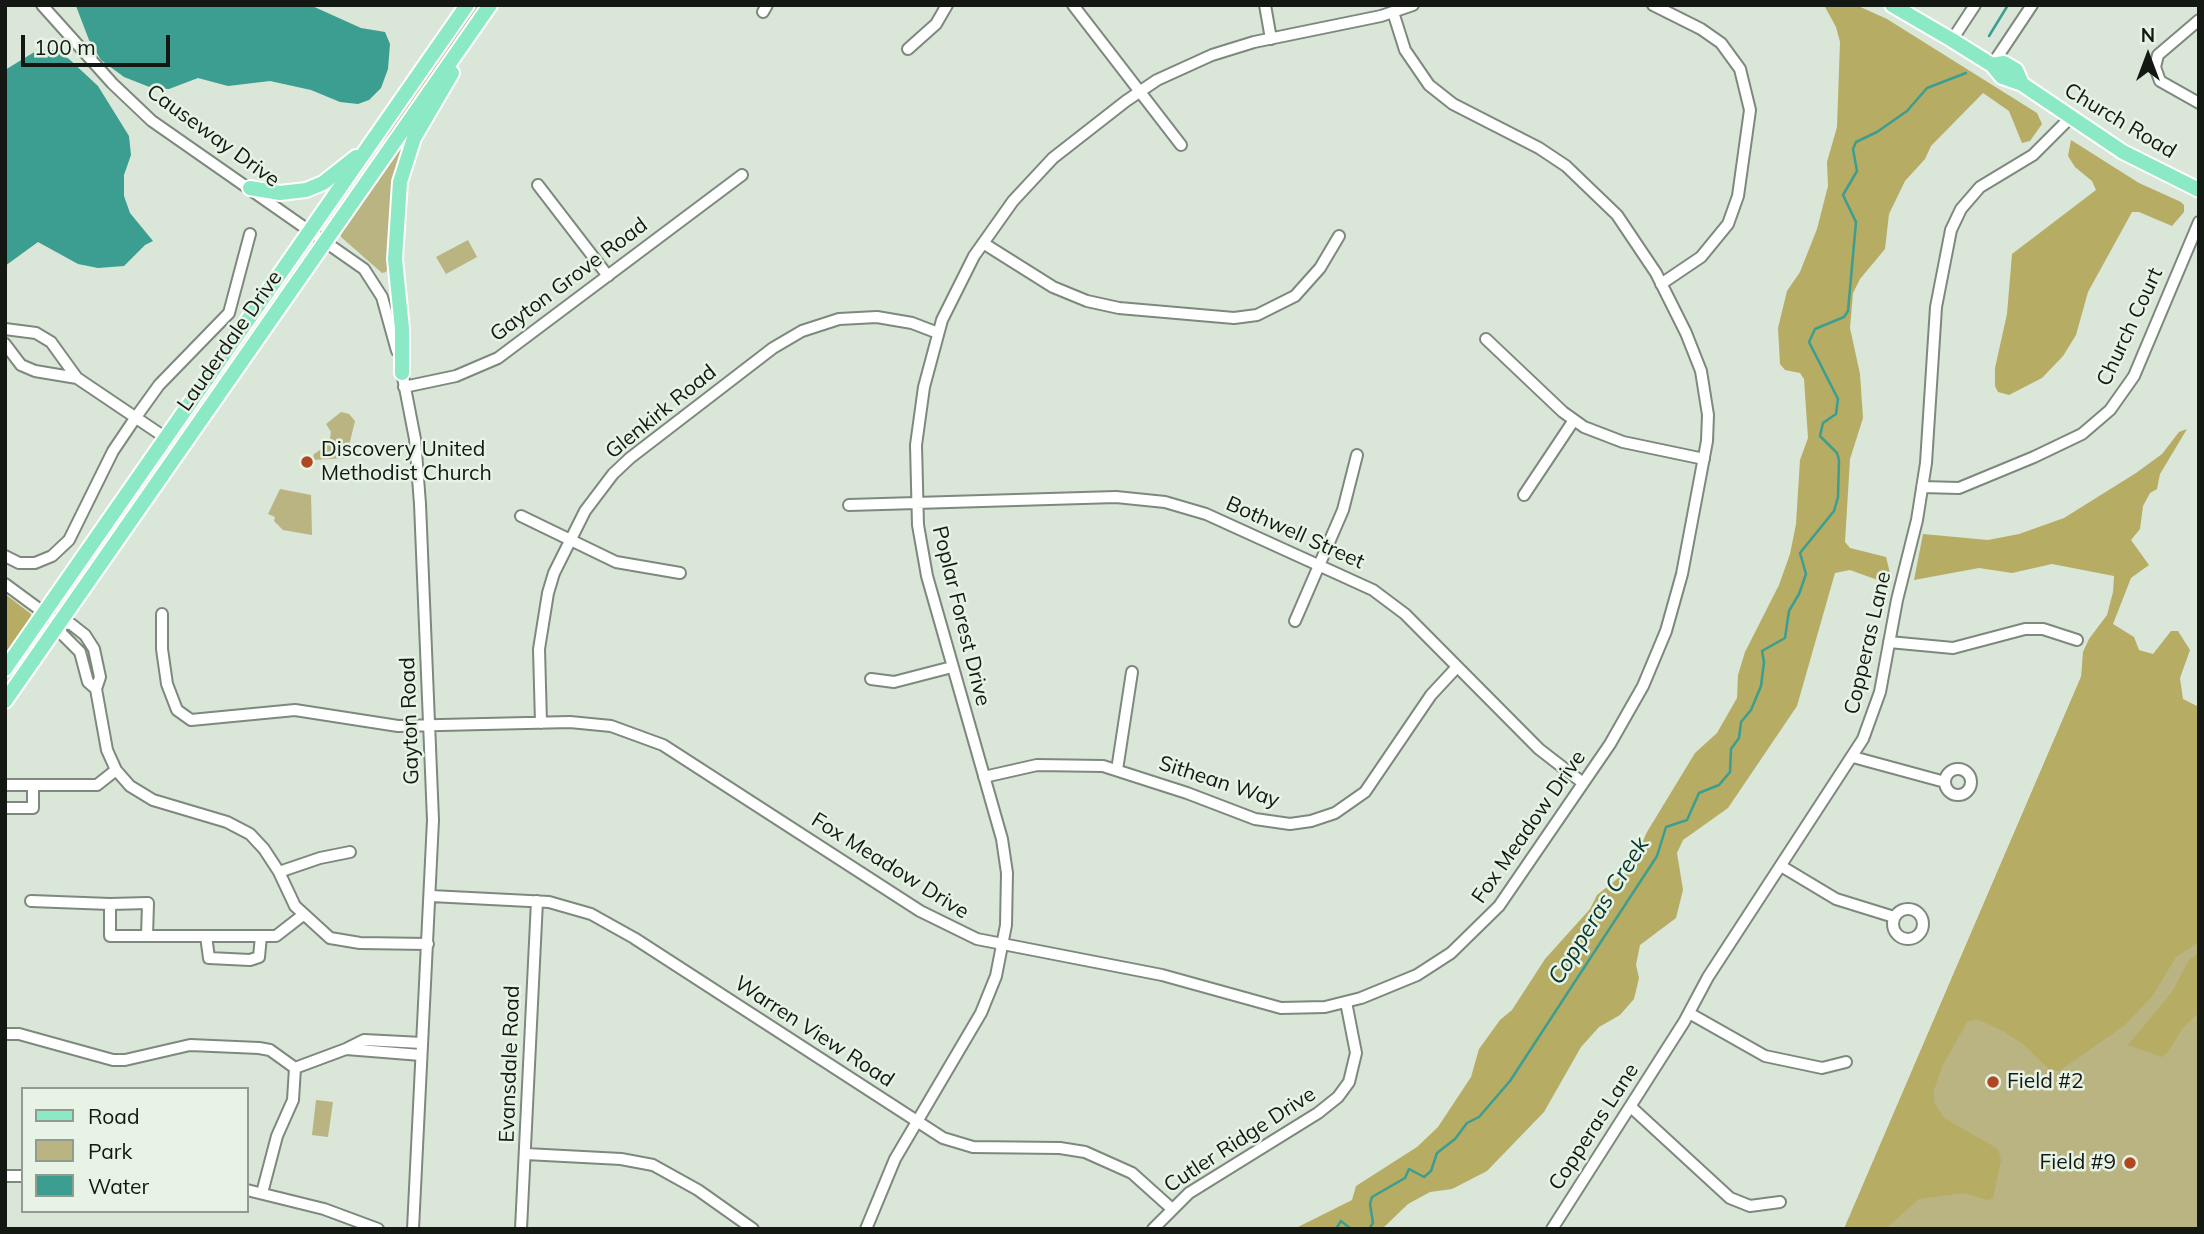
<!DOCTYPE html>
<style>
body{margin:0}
#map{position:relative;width:2204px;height:1234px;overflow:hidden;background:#d9e6d8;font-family:Mulish,sans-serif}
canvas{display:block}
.frame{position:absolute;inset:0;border:7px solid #131813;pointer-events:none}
.legend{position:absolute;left:21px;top:1087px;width:228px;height:126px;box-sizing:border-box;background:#e6f3e5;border:2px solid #929b91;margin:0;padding:9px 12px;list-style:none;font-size:21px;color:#131813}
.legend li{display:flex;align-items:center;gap:14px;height:35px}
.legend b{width:35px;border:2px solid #929b91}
.north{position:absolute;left:2113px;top:21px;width:70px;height:70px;-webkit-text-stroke:5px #e6f3e5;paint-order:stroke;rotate:0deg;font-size:19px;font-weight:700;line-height:28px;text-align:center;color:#131813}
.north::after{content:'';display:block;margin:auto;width:24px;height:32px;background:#131813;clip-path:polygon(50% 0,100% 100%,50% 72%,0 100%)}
.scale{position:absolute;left:21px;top:35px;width:149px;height:32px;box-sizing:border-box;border:4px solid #131813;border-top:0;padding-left:9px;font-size:21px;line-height:24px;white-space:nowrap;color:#131813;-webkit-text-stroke:5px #e6f3e5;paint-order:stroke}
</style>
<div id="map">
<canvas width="2204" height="1234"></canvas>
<div class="frame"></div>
<ul class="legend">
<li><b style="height:9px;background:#8ce9c5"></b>Road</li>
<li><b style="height:19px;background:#bab382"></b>Park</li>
<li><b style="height:19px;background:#3b9e90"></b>Water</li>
</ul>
<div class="north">N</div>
<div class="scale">100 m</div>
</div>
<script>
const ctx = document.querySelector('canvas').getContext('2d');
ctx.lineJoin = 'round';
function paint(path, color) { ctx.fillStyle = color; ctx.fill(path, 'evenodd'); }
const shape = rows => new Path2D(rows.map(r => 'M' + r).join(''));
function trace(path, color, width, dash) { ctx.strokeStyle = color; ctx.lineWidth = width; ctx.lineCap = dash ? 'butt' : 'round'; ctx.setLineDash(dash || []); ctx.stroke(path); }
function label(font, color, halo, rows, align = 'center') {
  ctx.font = font + ' Mulish,sans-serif'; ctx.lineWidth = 5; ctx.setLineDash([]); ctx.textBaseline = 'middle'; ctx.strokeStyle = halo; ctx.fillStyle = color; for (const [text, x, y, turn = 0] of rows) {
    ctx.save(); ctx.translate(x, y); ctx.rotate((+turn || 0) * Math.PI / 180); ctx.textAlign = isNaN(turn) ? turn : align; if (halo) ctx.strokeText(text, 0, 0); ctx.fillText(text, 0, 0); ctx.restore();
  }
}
paint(shape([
 [474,5,481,5,379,150,411,95],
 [403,140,405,144,397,169,390,265,386,272,382,273,341,237,340,229],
 [468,240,477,257,446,274,436,257],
 [341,412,349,414,355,421,346,458,312,460,314,454,329,444,331,432,326,424],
 [280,489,311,495,312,535,283,530,274,521,275,517,268,514],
 [2081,677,2199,722,2199,1229,1844,1229],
 [316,1100,333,1102,328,1137,312,1135]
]), '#bab382');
paint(shape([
 [1824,5,1856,5,1887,19,2037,113,2042,124,2030,141,2022,143,2009,111,1983,93,1931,146,1925,159,1905,181,1889,214,1885,249,1860,279,1853,293,1850,328,1860,374,1863,418,1850,459,1845,542,1850,548,1886,557,1891,577,1886,583,1850,570,1835,573,1797,706,1728,808,1683,840,1677,853,1683,890,1676,918,1640,945,1636,965,1639,978,1634,999,1620,1015,1599,1027,1581,1047,1544,1112,1487,1171,1452,1189,1430,1192,1408,1204,1382,1229,1294,1229,1352,1200,1356,1186,1417,1147,1438,1127,1471,1077,1479,1049,1500,1020,1512,1010,1545,959,1590,909,1597,895,1631,868,1647,832,1695,753,1717,733,1737,698,1738,675,1745,652,1779,585,1790,554,1796,524,1800,460,1808,438,1804,379,1800,373,1785,370,1780,364,1778,328,1787,291,1800,272,1817,229,1828,186,1827,162,1837,127,1840,42,1836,27],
 [2071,140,2139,183,2181,202,2184,205,2184,212,2172,226,2139,212,2132,212,2088,292,2076,335,2063,356,2042,378,2009,395,1998,392,1995,386,1995,368,2007,314,2012,254,2096,190,2092,181,2075,167,2068,156],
 [2187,429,2160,474,2157,489,2150,493,2143,506,2140,529,2131,540,2149,565,2131,578,2113,624,2134,637,2139,650,2153,654,2171,631,2178,631,2190,650,2180,678,2183,699,2199,707,2199,942,2176,957,2153,995,2125,1025,2059,1071,2049,1069,2023,1044,2003,1031,1977,1019,1967,1022,1943,1065,1934,1090,1934,1102,1944,1118,1998,1149,2001,1160,1993,1198,1987,1200,1964,1193,1919,1199,1885,1229,1844,1229,2081,677,2083,652,2089,639,2107,615,2113,592,2114,576,2052,564,2012,573,1979,568,1914,580,1923,534,1988,540,2019,534,2064,518,2136,473,2162,454,2179,432],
 [5,594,31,614,32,618,5,657],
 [2199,953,2199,1012,2183,1028,2168,1052,2162,1057,2128,1045,2172,992,2189,960]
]), '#b6ac64');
paint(shape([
 [310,5,361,28,385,32,390,44,388,69,381,88,369,100,358,104,340,102,311,90,270,81,228,86,198,78,169,89,152,88,124,77,101,60,89,40,76,6],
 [53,50,69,59,98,86,129,136,131,155,124,175,124,196,130,213,153,241,145,245,124,266,98,268,78,264,38,242,5,266,5,70,36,51]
]), '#3b9e90');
trace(shape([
 [1989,36,2008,5],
 [1336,1229,1341,1221,1351,1229],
 [1369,1229,1373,1223,1370,1204,1372,1197,1405,1178,1409,1169,1424,1177,1431,1171,1437,1153,1455,1139,1467,1123,1479,1117,1510,1081,1657,856,1666,827,1687,820,1699,793,1719,785,1730,772,1731,749,1739,738,1741,722,1751,710,1761,686,1764,662,1762,651,1785,638,1789,611,1799,594,1806,574,1800,553,1834,511,1838,497,1839,460,1837,453,1820,436,1823,423,1836,414,1838,399,1809,342,1815,329,1844,317,1848,311,1856,222,1843,195,1857,171,1853,149,1856,142,1877,132,1907,111,1927,88,1966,73]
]), '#3b9e90', 2.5);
const minor = shape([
 [42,5,112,83,152,121,364,269,382,297,397,351],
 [1073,5,1181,145],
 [1265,5,1271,39],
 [1653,5,1701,29,1721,43,1740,69,1750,110,1738,196,1728,224,1701,257,1661,284],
 [763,12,767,5],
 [2199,20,2158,55,2155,67,2160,81,2199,103],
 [1952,40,1975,5],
 [908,49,936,24,947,5],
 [1992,65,2032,5],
 [538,185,608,276],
 [983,243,1053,287,1087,301,1119,308,1234,318,1257,315,1295,296,1320,268,1339,236],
 [5,329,36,333,51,342,77,378],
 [1486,339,1563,412,1584,427,1623,442,1704,459],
 [5,344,21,365,35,371,77,378,166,438],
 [401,367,415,439,420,504,433,820,413,1229],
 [404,387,456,376,498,358,742,175],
 [1922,487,1959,488,2034,457,2082,434,2110,410,2134,376,2199,222],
 [1524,495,1574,420],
 [849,505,1116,497,1165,502,1206,514,1373,590,1405,614,1539,749,1583,783],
 [521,516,616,562,680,573],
 [5,556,19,563,35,563,52,556,69,540,113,451,136,417,159,385,229,313,250,234],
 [5,584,58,623],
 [162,614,162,649,167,684,177,710,191,720,295,710,398,726,570,722,611,726,663,745,920,911,977,939,1162,975,1281,1008,1325,1007,1361,998,1417,975,1451,953,1499,906,1610,744,1643,686,1666,631,1682,574,1707,441,1708,415,1701,371,1686,333,1656,273,1617,215,1566,166,1539,148,1453,104,1429,85,1405,50,1393,12],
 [1295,621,1343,510,1357,455],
 [58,623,71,624,85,635,94,649,100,677,96,689,107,750,116,770,130,786,153,800,227,822,250,834,264,849,279,872,295,906,330,938,360,943,428,944],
 [58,623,62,634,80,652,88,682,96,689],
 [1889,642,1953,648,2025,629,2043,629,2077,640],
 [871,679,894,682,952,667],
 [541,723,539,649,548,593,554,573,585,511,613,474,630,458,773,348,802,331,839,319,877,317,912,323,938,333],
 [1853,757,1945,782],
 '1945 782a13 13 0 1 1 26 0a13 13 0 1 1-26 0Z',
 [1117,770,1132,672],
 [984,777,1037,765,1103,766,1187,793,1255,819,1290,824,1311,821,1335,813,1365,792,1431,695,1457,667],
 [5,785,97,785,116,770],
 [5,808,33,808,33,786],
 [1781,866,1836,899,1894,917],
 [279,872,320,858,350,852],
 [431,896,549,902,591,914,634,938,943,1138,973,1147,1060,1148,1085,1152,1132,1173,1171,1208],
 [31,901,110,904,110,936,276,936,303,915],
 [110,904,148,903,147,936],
 '1893 924a15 15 0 1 1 30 0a15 15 0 1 1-30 0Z',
 [206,936,209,958,250,960,259,957,261,936],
 [1689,1013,1765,1056,1822,1068,1846,1062],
 [5,1034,19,1034,113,1060,125,1060,190,1045,259,1048,270,1050,295,1068,346,1049],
 [421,1055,346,1049,364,1040,422,1043],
 [1631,1107,1730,1198,1750,1206,1780,1202],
 [526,1154,621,1159,653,1165,698,1190,753,1229],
 [5,1176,23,1176],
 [247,1190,324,1209,378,1229],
 [262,1193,277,1136,293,1100,295,1068],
 [521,1229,537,901],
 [866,1229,895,1159,981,1013,996,976,1006,925,1007,873,1002,839,927,576,918,525,916,445,924,387,942,320,974,256,1013,201,1053,158,1126,101,1157,80,1212,55,1254,42,1381,16,1413,5],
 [1153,1229,1189,1193,1318,1113,1338,1097,1349,1082,1356,1053,1346,1002],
 [1552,1229,1684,1022,1708,977,1863,739,1880,692,1897,600,1917,520,1926,463,1936,307,1951,230,1961,209,1980,187,2033,155,2071,117]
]);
const major = shape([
 [1892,5,1952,40,1992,65,2002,77,2022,84,2123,152,2199,190],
 [1992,65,2004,63,2016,70,2022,84],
 [250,188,280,193,306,190,323,183,356,157],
 [402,373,402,329,395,259,400,182,414,138,452,73],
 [5,669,467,5],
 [5,701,490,5]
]);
trace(minor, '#7d897c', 14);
trace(major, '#fff', 18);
trace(minor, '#fff', 10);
trace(major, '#8ce9c5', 14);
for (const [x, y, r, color] of [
 [307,462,7,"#af4821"],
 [1993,1082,7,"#af4821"],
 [2130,1163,7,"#af4821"]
]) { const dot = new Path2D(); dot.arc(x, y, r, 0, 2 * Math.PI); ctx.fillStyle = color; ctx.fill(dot); trace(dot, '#e6f3e5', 2.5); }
label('21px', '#131813', '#e6f3e5', [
 ["Church Road",2120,121,31],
 ["Causeway Drive",213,136,36],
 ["Gayton Grove Road",569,280,-37],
 ["Church Court",2130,327,-65],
 ["Lauderdale Drive",230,341,-55],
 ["Glenkirk Road",661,412,-39],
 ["Bothwell Street",1295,533,24],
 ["Poplar Forest Drive",961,616,76],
 ["Copperas Lane",1868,643,-77],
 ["Gayton Road",410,721,-92],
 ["Sithean Way",1219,782,18],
 ["Fox Meadow Drive",1529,827,-55],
 ["Fox Meadow Drive",890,866,32],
 ["Warren View Road",814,1032,33],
 ["Evansdale Road",510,1064,-88],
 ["Copperas Lane",1594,1127,-57],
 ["Cutler Ridge Drive",1240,1140,-33]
]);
label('21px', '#131813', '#e6f3e5', [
 ["Discovery United",321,450],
 ["Methodist Church",321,474],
 ["Field #2",2007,1082],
 ["Field #9",2116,1163,"right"]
], 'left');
label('italic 23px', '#06352f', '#e6f3e5', [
 ["Copperas Creek",1599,911,-58]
]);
</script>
